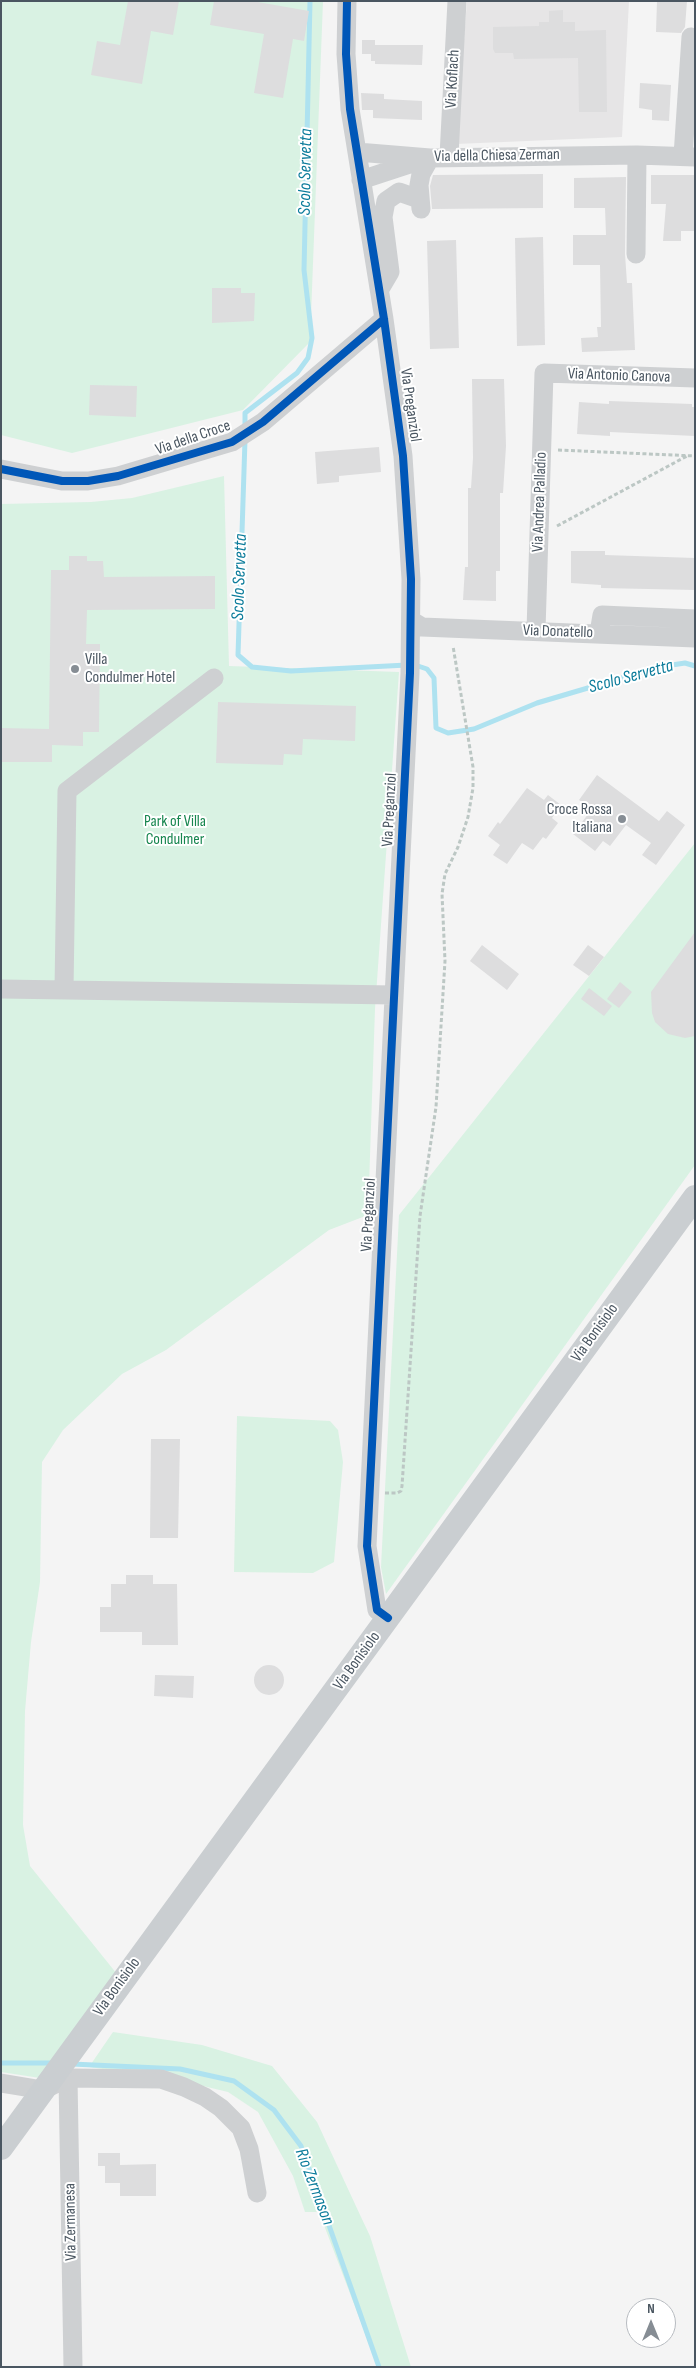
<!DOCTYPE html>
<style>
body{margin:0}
#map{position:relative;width:696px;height:2368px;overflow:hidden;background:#f4f4f4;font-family:"Sofia Sans Condensed",sans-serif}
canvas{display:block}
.frame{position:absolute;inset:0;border:2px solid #4a5661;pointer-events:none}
.north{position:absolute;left:626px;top:2298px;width:50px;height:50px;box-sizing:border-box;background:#fff;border:1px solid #b7bbc0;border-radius:50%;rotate:0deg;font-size:14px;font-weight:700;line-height:20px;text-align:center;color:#4a5661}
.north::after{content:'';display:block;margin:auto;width:18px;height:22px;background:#868d94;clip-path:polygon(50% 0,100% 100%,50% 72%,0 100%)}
</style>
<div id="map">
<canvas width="696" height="2368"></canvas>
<div class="frame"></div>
<div class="north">N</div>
</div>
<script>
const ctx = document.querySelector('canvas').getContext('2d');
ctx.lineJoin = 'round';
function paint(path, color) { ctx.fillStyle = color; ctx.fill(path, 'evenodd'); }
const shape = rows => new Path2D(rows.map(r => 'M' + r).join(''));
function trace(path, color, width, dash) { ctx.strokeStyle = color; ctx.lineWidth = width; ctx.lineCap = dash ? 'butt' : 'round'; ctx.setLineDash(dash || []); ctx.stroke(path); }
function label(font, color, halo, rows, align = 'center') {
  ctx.font = font + ' "Sofia Sans Condensed",sans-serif'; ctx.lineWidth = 4; ctx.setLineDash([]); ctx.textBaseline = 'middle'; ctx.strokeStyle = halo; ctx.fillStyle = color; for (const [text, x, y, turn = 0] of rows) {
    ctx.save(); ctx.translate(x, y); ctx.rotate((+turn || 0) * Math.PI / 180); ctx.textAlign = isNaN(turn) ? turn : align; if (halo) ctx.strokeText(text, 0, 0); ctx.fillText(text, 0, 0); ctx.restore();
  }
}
paint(shape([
 [467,1,629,1,622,137,456,144]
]), '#e6e5e6');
paint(shape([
 [1,1,323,1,310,342,243,410,72,453,1,435],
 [224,476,229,666,399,672,375,1009,368,1215,329,1230,166,1350,122,1374,63,1430,42,1462,40,1582,31,1642,25,1711,23,1825,30,1866,117,1974,40,2078,1,2072,1,504,91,502,132,498],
 [695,843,695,1165,386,1594,381,1567,399,1215],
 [237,1416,330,1421,338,1430,343,1462,334,1562,313,1573,234,1572],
 [113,2032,202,2045,272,2066,317,2122,361,2217,370,2236,411,2367,378,2367,319,2212,305,2212,293,2176,258,2112,228,2092,178,2080,89,2067]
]), '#d9f2e3');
trace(shape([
 [245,429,245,413,297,373,308,358,312,338,304,270,310,1],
 [245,440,238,655,252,667,291,671,407,665],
 [415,665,427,669,434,678,436,728,448,733,474,729,537,703,659,667,685,663,695,666],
 [1,2063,53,2063],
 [72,2064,180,2069,234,2081,274,2110,301,2146,379,2367]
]), '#aee2f0', 5);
paint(shape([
 [128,1,179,1,173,35,151,31,142,84,91,75,97,41,120,45],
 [214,1,252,1,309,11,304,41,293,39,283,98,254,93,264,34,210,25],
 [657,1,687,1,685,27,681,33,656,32],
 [563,10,563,22,575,22,575,31,606,30,607,112,579,112,578,58,514,59,513,53,495,53,493,49,493,27,539,26,539,22,549,22,549,11],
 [362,40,375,40,375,45,423,45,422,65,375,64,375,61,371,61,371,54,362,54],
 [640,83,671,85,669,121,652,120,652,110,639,108],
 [361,93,384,94,384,99,422,101,422,120,373,118,373,110,362,110],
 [543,174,543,208,432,209,430,186,433,175],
 [651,175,695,175,695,231,681,231,681,241,663,241,666,204,651,204],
 [626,177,625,254,627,283,632,283,635,350,582,352,581,338,598,337,597,327,601,327,600,265,573,265,573,235,606,235,605,208,574,208,574,178],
 [543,237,545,345,517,346,515,238],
 [456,240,459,348,430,349,427,241],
 [212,288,241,288,241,293,255,293,254,321,212,323],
 [472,379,504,379,506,446,503,493,500,493,500,571,496,571,496,601,463,600,465,567,468,567,468,488,471,488,473,458],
 [90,385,137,386,136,417,89,415],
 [609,401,692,404,692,407,695,407,695,436,610,432,610,436,577,434,579,402,609,404],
 [379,447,381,472,339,476,339,482,317,484,315,452],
 [571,551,605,551,605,555,695,558,695,590,601,588,601,585,571,583],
 [69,556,87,556,87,561,103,561,104,577,215,576,215,609,87,610,86,644,100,644,99,732,83,732,83,746,52,745,52,762,1,762,1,728,49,729,51,570,69,570],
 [218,702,356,706,355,741,303,739,302,755,284,754,283,765,216,763],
 [597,775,659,821,667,811,685,825,656,865,642,855,651,843,626,825,610,846,603,841,595,851,573,834,592,809,579,800],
 [527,788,544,800,548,795,561,805,552,818,558,823,546,839,543,837,533,850,522,843,507,864,493,855,500,845,488,836,498,822,500,824],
 [695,932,695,1036,685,1038,668,1034,655,1022,652,1013,651,992],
 [482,945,519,974,507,990,470,961],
 [588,945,604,957,589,976,573,965],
 [620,982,632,992,619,1008,607,999],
 [589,988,612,1006,604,1016,581,999],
 [151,1439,180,1439,178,1538,150,1538],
 [126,1575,153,1575,153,1584,177,1584,178,1645,142,1645,142,1632,100,1632,100,1607,111,1607,111,1584,126,1584],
 '254 1680a15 15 0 1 1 30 0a15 15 0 1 1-30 0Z',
 [155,1675,194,1676,193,1698,154,1696],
 [98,2153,120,2153,120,2165,156,2164,156,2196,120,2196,120,2183,105,2183,105,2166,98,2166]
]), '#ddddde');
trace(shape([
 [558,450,695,456],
 [557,526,687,456],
 [385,1493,397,1493,401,1491,402,1486,420,1216,436,1107,445,961,442,894,445,874,458,847,468,817,473,788,473,767,453,646]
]), '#bcc7c4', 3, [4, 2.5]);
trace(shape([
 [347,1,346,54,350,109,384,319,403,456,411,579,410,673,367,1546,377,1610,388,1618],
 [357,152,430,158,637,155,695,157],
 [449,156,457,1],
 [683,156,691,37],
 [361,180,422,160],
 [421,209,419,185,421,174,430,158],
 [636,254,637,155],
 [380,289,390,272,383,217,386,201,399,192,419,199],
 [1,469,62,481,88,481,118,476,232,442,263,422,384,319],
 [412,621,422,627,695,638],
 [536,630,544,373,695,378],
 [599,633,602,615,695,619],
 [1,989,394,995],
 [64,990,67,791,214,678],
 [68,2078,73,2367],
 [1,2083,43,2090,68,2078,161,2079,184,2087,205,2097,221,2108,241,2128,249,2149,257,2193]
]), '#ced0d2', 19);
trace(shape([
 [1,2148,695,1197]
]), '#caced1', 24);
trace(shape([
 [347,1,346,54,350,109,384,319,403,456,411,579,410,673,367,1546,377,1610,388,1618],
 [1,469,62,481,88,481,118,476,232,442,263,422,384,319]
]), '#0057b8', 8);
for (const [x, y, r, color] of [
 [75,669,5,"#868d94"],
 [622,819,5,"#868d94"]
]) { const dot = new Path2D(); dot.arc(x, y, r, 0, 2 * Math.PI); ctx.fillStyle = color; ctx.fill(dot); trace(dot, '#fff', 2); }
label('16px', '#4a5661', '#fff', [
 ["Via Koflach",453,79,-87],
 ["Via della Chiesa Zerman",497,156,-1],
 ["Via Antonio Canova",619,376,2],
 ["Via Preganziol",410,405,82],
 ["Via della Croce",193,438,-19],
 ["Via Andrea Palladio",540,502,-88],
 ["Via Donatello",558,632,2],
 ["Via Preganziol",390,810,-87],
 ["Via Preganziol",369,1215,-87],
 ["Via Bonisiolo",595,1333,-54],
 ["Via Bonisiolo",357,1661,-54],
 ["Via Bonisiolo",117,1987,-54],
 ["Via Zermanesa",71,2222,-91]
]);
label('16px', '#4a5661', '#fff', [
 ["Villa",85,660],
 ["Condulmer Hotel",85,678],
 ["Croce Rossa",612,810,"right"],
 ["Italiana",612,828,"right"]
], 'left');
label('16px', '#17864f', '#fff', [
 ["Park of Villa",175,822],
 ["Condulmer",175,840]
]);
label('italic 18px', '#0c7c9b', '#fff', [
 ["Scolo Servetta",306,172,-89],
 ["Scolo Servetta",240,577,-88],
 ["Scolo Servetta",631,677,-15],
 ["Rio Zermason",314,2187,69]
]);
</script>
